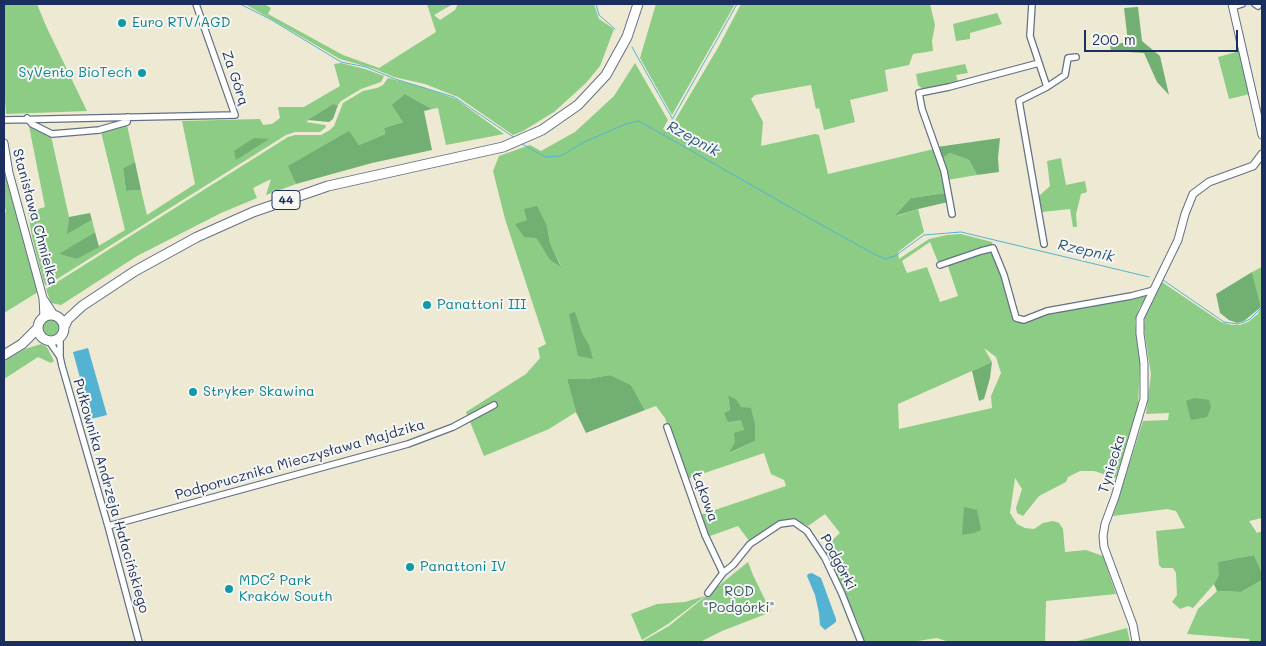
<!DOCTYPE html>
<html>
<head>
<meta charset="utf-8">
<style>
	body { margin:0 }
	#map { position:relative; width:1266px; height:646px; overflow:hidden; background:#ede9d2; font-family:Mali,sans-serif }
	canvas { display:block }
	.frame { position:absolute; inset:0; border:5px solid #1b2f5e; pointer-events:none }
	.scale { position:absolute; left:1084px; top:30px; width:154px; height:22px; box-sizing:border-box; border:2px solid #1b2f5e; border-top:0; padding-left:6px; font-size:15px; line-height:18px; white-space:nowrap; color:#1b2f5e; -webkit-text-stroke:4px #f6f6f2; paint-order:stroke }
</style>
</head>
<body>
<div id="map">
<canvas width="1266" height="646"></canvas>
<div class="frame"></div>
<div class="scale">200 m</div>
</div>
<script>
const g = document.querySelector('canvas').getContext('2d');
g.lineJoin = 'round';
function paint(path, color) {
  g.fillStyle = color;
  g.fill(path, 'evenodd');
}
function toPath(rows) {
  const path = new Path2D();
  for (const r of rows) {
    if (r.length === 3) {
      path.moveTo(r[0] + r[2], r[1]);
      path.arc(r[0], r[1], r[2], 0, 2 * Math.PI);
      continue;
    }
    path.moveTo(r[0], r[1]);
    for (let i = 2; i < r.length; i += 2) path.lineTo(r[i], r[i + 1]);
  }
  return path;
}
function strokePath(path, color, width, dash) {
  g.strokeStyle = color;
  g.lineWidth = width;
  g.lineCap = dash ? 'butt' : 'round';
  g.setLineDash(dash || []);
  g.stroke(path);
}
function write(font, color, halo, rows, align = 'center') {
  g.font = font + ' Mali,sans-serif';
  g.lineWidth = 4;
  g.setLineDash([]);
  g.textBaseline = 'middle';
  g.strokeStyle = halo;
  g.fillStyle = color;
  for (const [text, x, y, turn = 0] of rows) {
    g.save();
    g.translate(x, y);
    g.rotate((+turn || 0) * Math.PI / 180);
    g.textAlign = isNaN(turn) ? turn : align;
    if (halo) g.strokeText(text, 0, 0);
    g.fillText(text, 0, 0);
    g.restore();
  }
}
paint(toPath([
	[4,4,37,4,46,26,87,111,6,114,4,87],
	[245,4,264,4,271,8,268,14,343,55,379,68,436,32,427,4,453,4,434,15,440,20,455,10,458,4,594,4,599,19,614,29,600,66,586,83,554,112,523,131,513,135,458,97,425,84,394,77,375,69,340,59],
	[656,4,735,4,672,115,640,58],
	[741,4,930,4,935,25,932,41,933,51,913,54,909,65,885,70,888,91,850,100,855,122,824,130,819,108,816,109,811,85,755,95,751,99,763,122,761,146,815,134,819,135,828,174,934,149,942,170,946,193,911,198,897,216,918,209,924,232,898,252,899,259,929,239,947,235,961,234,992,242,1016,319,1021,323,1050,312,1151,291,1139,308,1135,322,1140,361,1138,407,1116,478,1094,471,1080,471,1068,477,1066,482,1039,496,1023,516,1017,513,1016,508,1022,489,1015,478,1010,513,1017,524,1025,528,1034,529,1043,523,1053,521,1059,523,1063,529,1065,552,1086,550,1103,556,1116,594,1046,601,1045,642,949,642,937,638,911,642,864,642,859,625,824,548,840,533,825,514,808,526,792,519,785,520,750,542,738,526,707,537,700,515,786,486,784,480,771,474,764,453,687,479,665,418,656,406,645,410,631,385,610,375,587,379,567,379,576,412,549,429,484,456,466,412,526,374,540,358,538,348,546,344,505,219,493,171,499,156,530,145,541,151,575,132,614,96,635,63,668,120,663,129,668,132,719,46],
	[528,220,547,226,550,243,561,266,550,260,536,238,516,224],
	[930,242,938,262,946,260,958,296,940,302,927,267,907,273,902,261],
	[984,348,996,357,1001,373,991,396,992,408,899,429,898,404,992,362],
	[728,397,741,407,755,425,755,441,730,453,735,442,744,430,742,420,724,413,730,410],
	[997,13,1002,24,970,33,970,39,956,41,953,24],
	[1240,51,1250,94,1229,99,1218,57],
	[341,63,365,69,384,76,381,82,361,89,341,101,338,105,333,104,306,122,325,125,326,127,320,132,295,132,286,135,46,286,44,283,32,237,28,212,45,207,29,126,51,136,69,217,68,233,92,220,95,232,60,254,77,259,125,230,101,132,127,125,135,162,123,168,126,191,141,190,147,215,195,184,182,121,260,119,263,125,272,124,280,118,278,107,304,107,340,86,334,64],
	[965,64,968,73,956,75,958,83,924,90,918,85,916,74],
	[388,78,423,87,456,99,504,134,446,145,438,108,432,109,405,94,403,122,384,128,385,134,359,145,349,132,289,166,296,184,266,195,271,179,253,188,257,198,221,213,137,256,61,305,51,303,46,289,288,137,295,135,321,135,330,130,334,126,343,103,363,91,377,88,383,85],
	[950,153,969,160,977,175,947,180,941,159],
	[1061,158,1066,185,1085,181,1087,192,1081,194,1076,214,1077,227,1073,227,1070,209,1042,212,1039,196,1050,186,1047,161],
	[4,171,38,292,4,313,4,214,6,212,4,204],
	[1262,267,1262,518,1249,521,1257,533,1262,531,1262,573,1254,555,1219,562,1219,575,1214,584,1193,608,1188,606,1180,609,1172,602,1177,595,1176,573,1173,568,1162,568,1159,565,1156,531,1185,528,1176,511,1167,509,1113,516,1143,421,1168,420,1169,413,1146,414,1151,374,1144,329,1145,315,1162,282,1221,322,1232,325,1240,325,1248,322,1258,314,1261,307,1252,272],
	[52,328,10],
	[41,344,47,347,54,361,51,363,38,357,4,379,4,361,25,349],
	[748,562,753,575,771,612,722,631,700,642,641,642,669,626],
	[1262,580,1262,642,1250,642,1249,639,1187,634,1198,609,1217,591,1241,592],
	[705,596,668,624,642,640,631,614,657,604,685,602],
	[1127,628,1130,642,1074,642]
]), '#8ccc84');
paint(toPath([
	[1138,7,1142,41,1160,56,1169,95,1157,82,1144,53,1111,51,1110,45,1128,42,1124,8],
	[405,94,432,109,424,111,432,150,372,163,296,184,288,166,349,131,359,145,385,134,384,128,403,122,392,105],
	[333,104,338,105,333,119,329,122,308,120],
	[254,138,269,139,236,160,234,151],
	[1000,138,998,158,999,172,977,175,969,160,950,153,941,159,937,147],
	[135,162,141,190,126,191,123,168],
	[946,193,948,202,918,209,895,216,911,198],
	[537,206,547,226,550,243,561,267,550,260,536,238,524,237,515,224,527,220,524,209],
	[90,213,92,220,67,234,69,217],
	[95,232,99,247,77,259,59,254],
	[1252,272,1261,307,1244,321,1237,323,1229,320,1220,313,1216,294],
	[575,312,582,333,589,345,593,359,578,356,569,314],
	[992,362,990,378,984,399,979,401,972,371],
	[610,375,631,385,645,410,586,433,576,412,567,379,587,379],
	[728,396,736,399,741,407,751,408,755,425,755,441,729,453,735,442,734,433,744,430,741,420,728,422,724,413,730,410],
	[1194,398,1209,400,1211,407,1207,417,1191,420,1186,401],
	[964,507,977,510,981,530,974,533,962,535],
	[1254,555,1262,573,1262,580,1241,592,1217,591,1214,584,1219,575,1218,562]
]), '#71b072');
paint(toPath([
	[88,348,107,415,91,419,73,352],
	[812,573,821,578,836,619,836,622,825,630,820,625,819,613,815,595,807,576,808,574]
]), '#54b3d2');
strokePath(toPath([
	[240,4,270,19,341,62,366,67,395,79,454,97,515,138],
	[596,4,599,15,615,29],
	[632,47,672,118],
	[664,134,737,4],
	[522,144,545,157,561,156,584,142,626,124,639,121,811,219,874,254,885,259,895,256,924,235,961,232,1149,277],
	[1163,280,1224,322,1237,324,1244,322,1250,319,1262,307]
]), '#54b3d2', 1);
const minor = toPath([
	[1032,4,1030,36,1047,87,1019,101,1044,244],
	[1255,4,1258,6],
	[1233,7,1242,4],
	[1047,87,1065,75,1068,58,1076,57],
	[27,118,32,124,52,134,99,130,127,122,128,117],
	[4,120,235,115,196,4],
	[952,214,944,171,922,109,919,93,949,87,1039,63],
	[940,265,981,251,993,248,1004,275,1016,318,1024,320,1047,311,1131,296,1154,290],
	[60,338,60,357,62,366,108,526,139,642],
	[49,341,60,357],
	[667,427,705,535,723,573],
	[108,526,408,444,453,427,494,405],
	[708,593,723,573,733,565,750,544,780,524,794,522,807,531,825,558,842,594,861,642]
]);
const tertiary = toPath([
	[1232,4,1262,135],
	[4,143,9,173,43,298,54,315],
	[43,298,44,317],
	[1136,642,1133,625,1104,547,1103,536,1105,524,1115,497,1144,399,1144,363,1140,334,1140,318,1178,240,1185,214,1193,194,1209,182,1253,166,1262,154]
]);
const primary = toPath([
	[51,328,13],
	[65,325,68,319,82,306,135,271,197,237,253,212,328,186,503,147,542,130,578,105,606,75,627,37,638,4],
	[4,355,22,344,38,328]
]);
strokePath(minor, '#647087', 8);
strokePath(tertiary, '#647087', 9);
strokePath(primary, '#647087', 11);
strokePath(minor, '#fff', 5.5);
strokePath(tertiary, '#fff', 7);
strokePath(primary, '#fff', 9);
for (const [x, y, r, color] of [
	[122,23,5,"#0f9aa8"],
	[142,73,5,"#0f9aa8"],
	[427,305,5,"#0f9aa8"],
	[193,392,5,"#0f9aa8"],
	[410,567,5,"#0f9aa8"],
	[229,589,5,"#0f9aa8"]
]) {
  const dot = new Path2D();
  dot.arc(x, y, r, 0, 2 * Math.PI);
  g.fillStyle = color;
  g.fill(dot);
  strokePath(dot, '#f6f6f2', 2);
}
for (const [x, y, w] of [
	[286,200,28]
]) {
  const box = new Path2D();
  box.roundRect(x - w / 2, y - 9.5, w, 19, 4);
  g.fillStyle = '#f6f6f2';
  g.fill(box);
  strokePath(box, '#1b2f5e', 1);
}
write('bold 12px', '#1b2f5e', null, [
	["44",286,200]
]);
write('14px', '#0d838f', '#f6f6f2', [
	["Euro RTV/AGD",132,23],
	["SyVento BioTech",132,73,"right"],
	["Panattoni III",437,305],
	["Stryker Skawina",203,392],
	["Panattoni IV",420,567],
	["MDC² Park",239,581],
	["Kraków South",239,597]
], 'left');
write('14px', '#1b2f5e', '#f6f6f2', [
	["Za Górą",235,78,71],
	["Stanisława Chmielka",35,217,75],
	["Podporucznika Mieczysława Majdzika",300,460,-16],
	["Tyniecka",1112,464,-73],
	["Pułkownika Andrzeja Hałacińskiego",111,496,74],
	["Łąkowa",705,497,70],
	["Podgórki",838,562,62]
]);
write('14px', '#375668', '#f6f6f2', [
	["ROD",739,592],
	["\"Podgórki\"",739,608]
]);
write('italic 15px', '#2c5781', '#f6f6f2', [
	["Rzepnik",693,139,29],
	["Rzepnik",1086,251,13]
]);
</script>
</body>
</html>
